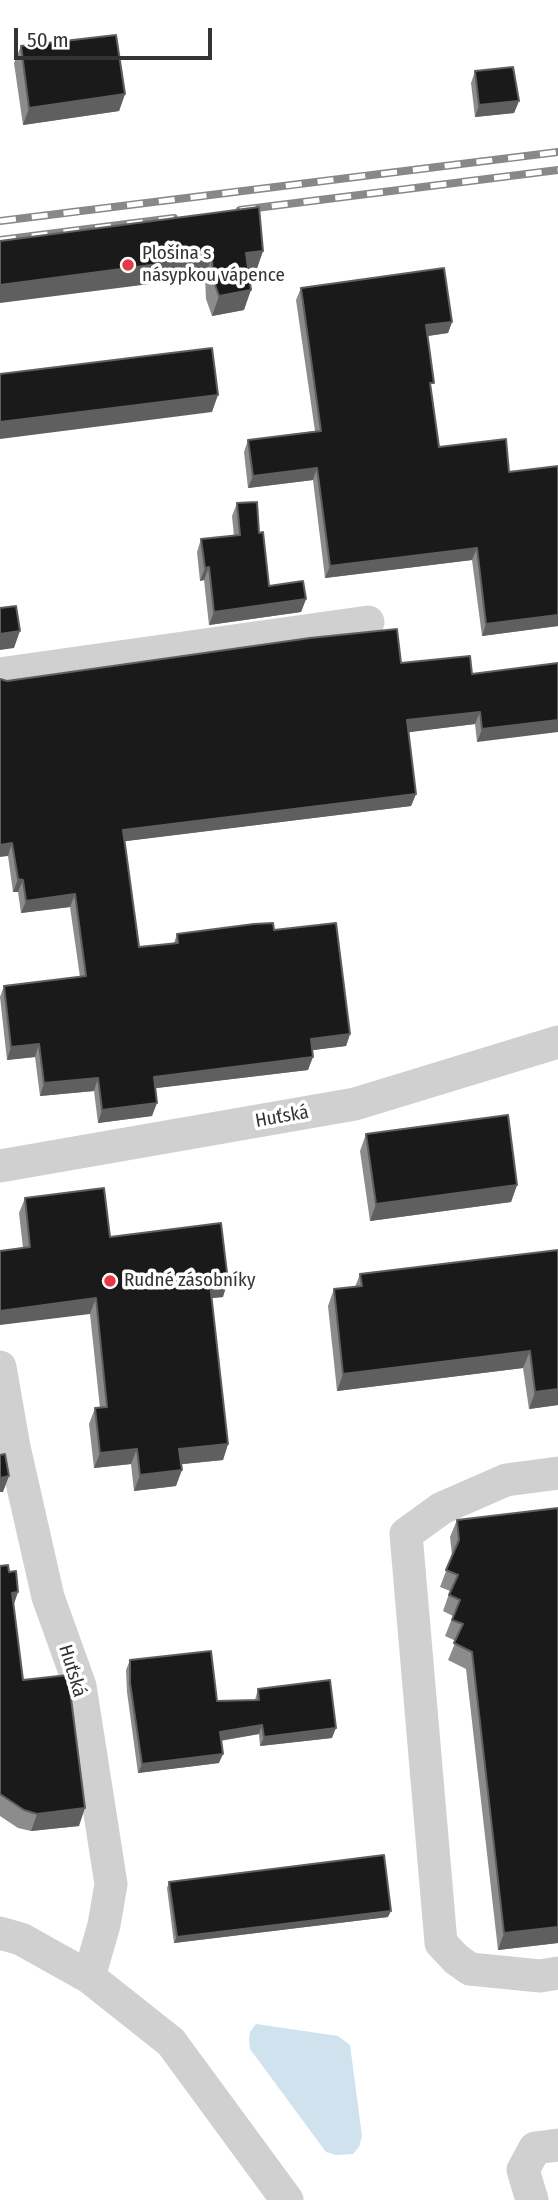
<!DOCTYPE html>
<html>
<head>
<meta charset="utf-8">
<style>
	body { margin:0 }
	#map { position:relative; width:558px; height:2200px; overflow:hidden; background:#fff; font-family:"Fira Sans Condensed",sans-serif }
	canvas { display:block }
	.scale { position:absolute; left:14px; top:28px; width:198px; height:32px; box-sizing:border-box; border:4px solid #333; border-top:0; padding-left:9px; font-size:21px; line-height:24px; white-space:nowrap; color:#333; -webkit-text-stroke:5px #fff; paint-order:stroke }
</style>
</head>
<body>
<div id="map">
<canvas width="558" height="2200"></canvas>
<div class="scale">50 m</div>
</div>
<script>
const g = document.querySelector('canvas').getContext('2d');
g.lineJoin = 'round';
function paint(path, color) {
  g.fillStyle = color;
  g.fill(path, 'evenodd');
}
function toPath(rows) {
  const path = new Path2D();
  for (const r of rows) {
    path.moveTo(r[0], r[1]);
    for (let i = 2; i < r.length; i += 2) path.lineTo(r[i], r[i + 1]);
  }
  return path;
}
function strokePath(path, color, width, dash) {
  g.strokeStyle = color;
  g.lineWidth = width;
  g.lineCap = dash ? 'butt' : 'round';
  g.setLineDash(dash || []);
  g.stroke(path);
}
function write(font, color, halo, rows, align = 'center') {
  g.font = font + ' "Fira Sans Condensed",sans-serif';
  g.lineWidth = 7;
  g.setLineDash([]);
  g.textBaseline = 'middle';
  g.strokeStyle = halo;
  g.fillStyle = color;
  for (const [text, x, y, turn = 0] of rows) {
    g.save();
    g.translate(x, y);
    g.rotate((+turn || 0) * Math.PI / 180);
    g.textAlign = isNaN(turn) ? turn : align;
    if (halo) g.strokeText(text, 0, 0);
    g.fillText(text, 0, 0);
    g.restore();
  }
}
paint(toPath([
	[256,2024,338,2036,350,2045,362,2136,359,2147,353,2154,336,2155,326,2152,250,2049,249,2040,250,2032]
]), '#cfe2ee');
strokePath(toPath([
	[0,674,368,622],
	[0,1166,355,1104,558,1042],
	[0,1367,14,1447,48,1597,80,1686,111,1884,104,1925,89,1977],
	[558,1473,506,1480,442,1508,406,1534,441,1943,456,1959,470,1969,540,1976,558,1973],
	[0,1933,21,1939,89,1977,171,2042,287,2200],
	[532,2200,523,2170,535,2148,558,2145]
]), '#d0d0d0', 33);
const rail = toPath([
	[240,210,558,170],
	[0,221,558,152],
	[0,240,174,218]
]);
strokePath(rail, '#888', 8);
strokePath(rail, '#fff', 5, [16]);
paint(toPath([
	[21,46,125,94,119,111,23,125,14,63],
	[475,71,519,101,514,113,475,117,471,83],
	[0,241,263,251,256,271,249,272,244,310,212,316,206,299,205,277],
	[301,288,452,322,448,333,427,336,431,390,439,447,509,472,558,466,558,626,482,636,472,560,325,578,313,480,248,488,244,452,248,440,315,431,296,300],
	[237,503,259,533,269,586,306,599,301,612,209,625,204,580,200,581,197,552,201,539,234,536,232,516],
	[401,663,472,674,558,663,477,742,475,724,408,732,416,794,411,806,125,841,139,947,174,943,177,934,274,930,350,1034,346,1046,312,1050,308,1070,155,1088,152,1116,98,1123,94,1091,40,1096,35,1057,7,1060,0,997,4,986,80,977,70,907,21,913,18,892,13,892,8,856,7,681],
	[366,1134,517,1185,511,1202,370,1221,360,1151],
	[25,1198,110,1237,223,1297,211,1298,228,1444,223,1460,181,1464,176,1486,134,1491,131,1464,94,1468,89,1424,95,1408,100,1408,90,1314,23,1248,19,1213],
	[558,1250,558,1405,529,1409,523,1368,337,1391,328,1306,334,1289,355,1287,360,1274],
	[558,1508,558,1943,498,1950,466,1669,448,1660,456,1641,445,1636,453,1616,443,1611,450,1591,440,1587,452,1555,450,1537,457,1520],
	[0,1566,13,1605,23,1680,79,1826,31,1831,18,1828,0,1816],
	[130,1660,217,1701,255,1700,258,1689,332,1738,260,1746,259,1734,221,1741,219,1763,138,1773,127,1692,126,1670],
	[169,1882,388,1917,174,1943,167,1888]
]), '#8c8c8c');
paint(toPath([
	[125,94,119,111,23,125,29,108],
	[519,101,514,113,475,117,479,105],
	[263,251,256,271,239,273,246,253],
	[212,257,205,277,0,303,0,285],
	[251,290,244,310,212,316,219,296],
	[452,322,448,333,421,337,426,325],
	[218,395,212,412,0,439,0,422],
	[317,468,313,480,248,488,253,476],
	[477,548,472,560,325,578,330,566],
	[209,567,204,580,200,581,205,568],
	[306,599,301,612,209,625,214,612],
	[558,615,558,626,482,636,486,624],
	[20,631,14,648,0,650,0,634],
	[480,712,475,724,403,733,407,720],
	[558,720,558,732,477,742,482,729],
	[416,794,411,806,119,842,123,830],
	[12,843,8,856,0,857,0,845],
	[18,879,23,880,18,892,13,892],
	[75,894,70,907,21,913,26,901],
	[350,1034,346,1046,306,1051,311,1039],
	[39,1044,35,1057,7,1060,11,1047],
	[313,1057,308,1070,149,1089,154,1077],
	[98,1078,94,1091,40,1096,44,1083],
	[157,1103,152,1116,98,1123,102,1110],
	[517,1185,511,1202,370,1221,376,1204],
	[228,1281,223,1297,204,1299,210,1284],
	[96,1298,90,1314,0,1325,0,1311],
	[530,1351,523,1368,337,1391,343,1374],
	[558,1389,558,1405,529,1409,535,1392],
	[228,1444,223,1460,174,1465,179,1449],
	[137,1449,131,1464,94,1468,100,1453],
	[182,1470,176,1486,134,1491,140,1475],
	[9,1476,3,1492,0,1492,0,1478],
	[18,1592,12,1610,12,1593],
	[262,1725,259,1734,217,1741,220,1732],
	[336,1728,332,1738,260,1746,264,1737],
	[223,1754,219,1763,138,1773,142,1764],
	[85,1808,79,1826,31,1831,37,1814],
	[391,1911,388,1917,174,1943,177,1937],
	[558,1927,558,1943,498,1950,504,1933]
]), '#5f5f5f');
const building = toPath([
	[116,35,125,94,29,108,21,46,116,35],
	[513,67,519,101,479,105,475,71,513,67],
	[259,207,263,251,246,253,251,290,219,296,213,279,212,257,0,285,0,241,259,207],
	[444,268,452,322,426,325,434,383,430,383,439,447,506,439,509,472,558,466,558,615,486,624,477,548,330,566,317,468,253,476,248,440,321,431,301,288,444,268],
	[212,348,218,395,0,422,0,374,212,348],
	[257,502,259,533,263,532,269,586,303,581,306,599,214,612,209,567,205,568,201,539,240,535,237,503,257,502],
	[16,606,20,631,0,634,0,608,16,606],
	[397,629,401,663,470,656,472,674,558,663,558,720,482,729,480,712,407,720,416,794,123,830,139,947,178,943,177,934,254,924,273,923,274,930,336,923,350,1034,311,1039,313,1057,154,1077,157,1103,102,1110,98,1078,44,1083,39,1044,11,1047,4,986,86,976,75,894,26,901,23,880,18,879,12,843,0,845,0,679,7,681,310,638,397,629],
	[508,1115,517,1185,376,1204,366,1134,508,1115],
	[104,1188,110,1237,221,1223,228,1281,210,1284,228,1444,179,1449,182,1470,140,1475,137,1449,100,1453,95,1408,107,1407,96,1298,0,1311,0,1251,30,1247,25,1198,104,1188],
	[558,1250,558,1389,535,1392,530,1351,343,1374,334,1289,362,1286,360,1274,558,1250],
	[5,1454,9,1476,0,1478,0,1455,5,1454],
	[558,1508,558,1927,504,1933,472,1652,454,1643,463,1624,452,1620,460,1600,449,1595,458,1575,446,1570,459,1540,457,1520,558,1508],
	[8,1565,9,1572,16,1571,18,1592,12,1593,23,1680,68,1675,85,1808,37,1814,24,1810,0,1794,0,1566,8,1565],
	[211,1651,217,1701,259,1700,258,1689,330,1680,336,1728,264,1737,262,1725,220,1732,223,1754,142,1764,130,1683,130,1660,211,1651],
	[384,1855,391,1911,177,1937,169,1882,384,1855]
]);
paint(building, '#1a1a1a');
strokePath(building, '#5f5f5f', 2);
for (const [x, y, r, color] of [
	[128,265,7,"#e63946"],
	[110,1281,7,"#e63946"]
]) {
  const dot = new Path2D();
  dot.arc(x, y, r, 0, 2 * Math.PI);
  g.fillStyle = color;
  g.fill(dot);
  strokePath(dot, '#fff', 2.5);
}
write('19px', '#333', '#fff', [
	["Plošina s",142,254],
	["násypkou vápence",142,276],
	["Rudné zásobníky",124,1281]
], 'left');
write('19px', '#333', '#fff', [
	["Huťská",282,1117,-10],
	["Huťská",72,1671,73]
]);
</script>
</body>
</html>
